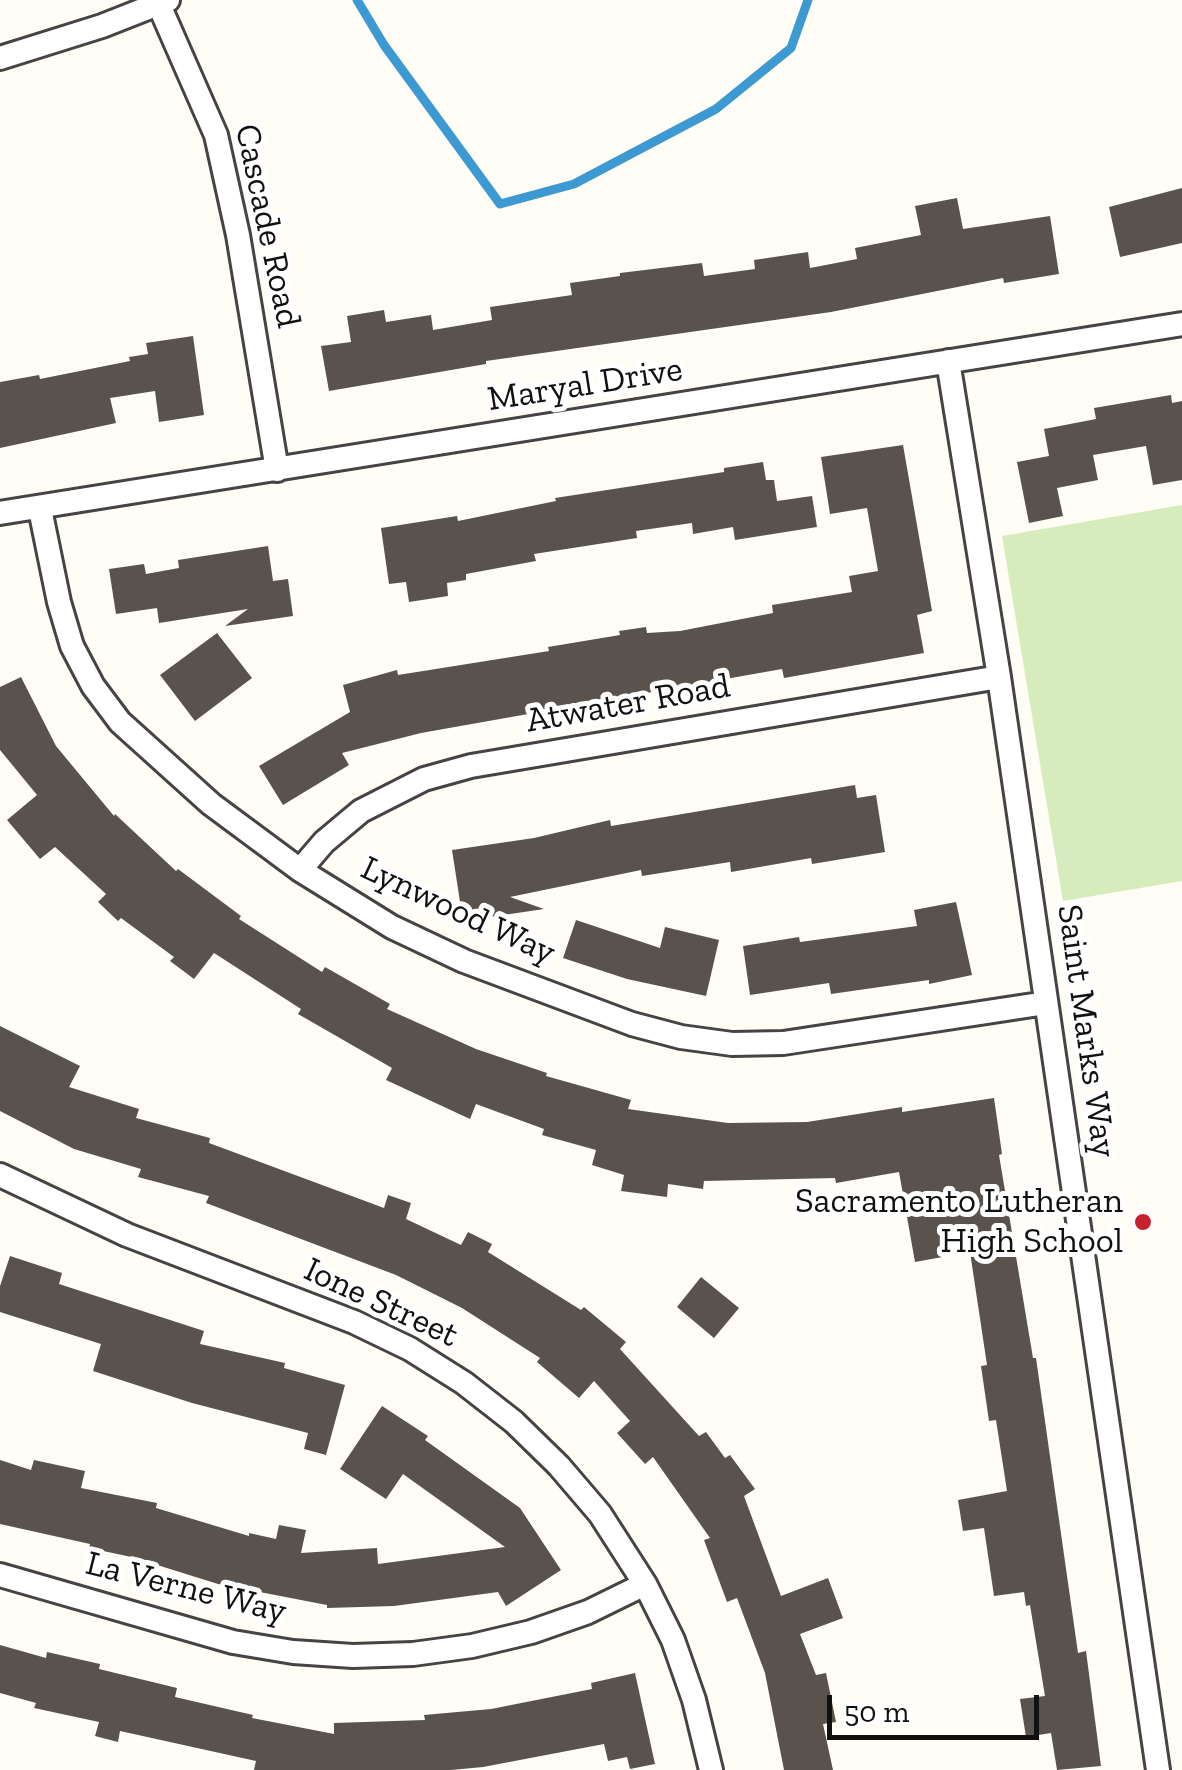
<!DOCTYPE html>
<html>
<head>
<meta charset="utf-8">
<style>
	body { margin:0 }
	#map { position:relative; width:1182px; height:1770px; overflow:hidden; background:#fffdf5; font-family:"Zilla Slab",serif }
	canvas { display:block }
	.scale { position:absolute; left:827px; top:1695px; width:212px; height:45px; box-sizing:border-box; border:5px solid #111; border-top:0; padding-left:12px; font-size:30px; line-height:35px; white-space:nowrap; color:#111; -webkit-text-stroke:8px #fff; paint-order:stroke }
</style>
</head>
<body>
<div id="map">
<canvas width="1182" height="1770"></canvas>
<div class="scale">50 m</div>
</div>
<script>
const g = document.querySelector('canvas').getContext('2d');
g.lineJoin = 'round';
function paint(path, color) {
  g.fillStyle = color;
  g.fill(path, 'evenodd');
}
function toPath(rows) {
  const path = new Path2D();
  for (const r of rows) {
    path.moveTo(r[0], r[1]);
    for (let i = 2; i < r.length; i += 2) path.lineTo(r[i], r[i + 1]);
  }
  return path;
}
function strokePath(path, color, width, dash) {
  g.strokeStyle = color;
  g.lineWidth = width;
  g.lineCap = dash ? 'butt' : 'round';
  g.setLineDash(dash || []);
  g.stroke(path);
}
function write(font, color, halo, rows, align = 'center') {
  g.font = font + ' "Zilla Slab",serif';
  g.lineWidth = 10;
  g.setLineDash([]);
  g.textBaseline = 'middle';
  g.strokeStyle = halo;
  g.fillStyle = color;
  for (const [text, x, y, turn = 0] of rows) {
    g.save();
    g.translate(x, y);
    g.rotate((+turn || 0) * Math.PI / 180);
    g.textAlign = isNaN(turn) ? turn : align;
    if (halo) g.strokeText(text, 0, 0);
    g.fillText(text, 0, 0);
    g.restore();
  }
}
paint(toPath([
	[1182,505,1182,881,1063,901,1002,536]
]), '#d6ecbc');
strokePath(toPath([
	[357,0,384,45,500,204,574,184,716,109,791,48,808,0]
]), '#3c99d1', 9);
paint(toPath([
	[1182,188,1182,243,1120,257,1109,207],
	[957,198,963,229,1050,216,1059,274,1004,283,1003,278,831,312,486,361,486,364,329,391,321,346,351,342,347,316,384,310,386,322,431,315,433,330,492,320,490,307,572,295,570,283,620,276,620,273,702,263,704,276,755,269,754,260,808,252,810,268,857,259,855,248,921,235,915,206],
	[193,336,204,415,159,422,155,391,110,398,116,423,0,448,0,382,39,375,40,379,130,361,129,357,148,354,146,343],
	[1171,395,1172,403,1182,401,1182,480,1153,485,1146,446,1093,455,1098,480,1057,488,1063,516,1029,523,1017,462,1049,456,1044,429,1096,419,1094,408],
	[903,445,932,611,917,615,924,653,784,678,782,669,421,733,342,753,349,765,283,805,259,766,350,712,343,685,397,670,398,675,549,651,548,647,620,635,619,631,646,627,647,633,680,631,773,613,772,605,852,592,849,576,878,571,867,508,830,514,821,457],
	[763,462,766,480,774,480,777,501,812,496,817,527,735,540,733,527,693,534,692,523,636,531,637,538,534,554,536,561,466,574,466,580,447,583,448,596,409,602,406,582,389,584,381,528,457,516,458,521,556,501,555,498,724,472,724,468],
	[268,546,273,581,288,579,293,616,225,626,248,609,159,623,157,608,116,614,109,569,144,564,146,574,179,568,178,560],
	[217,633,252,678,195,721,160,675],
	[21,677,56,746,114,816,115,814,176,871,178,869,241,916,239,919,322,972,325,967,390,1004,387,1009,476,1049,547,1073,546,1076,631,1100,628,1109,728,1123,807,1122,902,1107,902,1112,994,1098,1002,1154,999,1155,1033,1358,1036,1358,1078,1653,1086,1651,1101,1766,1057,1770,1051,1733,1026,1737,1020,1699,1045,1696,1030,1605,1026,1606,1024,1592,994,1596,984,1528,963,1531,958,1500,1007,1491,996,1420,989,1421,981,1366,987,1365,970,1252,915,1262,899,1172,836,1183,835,1178,704,1181,703,1189,668,1184,667,1197,621,1191,624,1175,592,1165,596,1150,542,1135,544,1129,476,1104,470,1119,386,1080,392,1068,298,1014,301,1009,214,953,194,979,170,961,174,957,121,918,118,921,98,902,106,894,55,847,40,859,7,820,37,795,0,750,0,687],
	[855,785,857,798,876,795,885,852,812,864,811,858,731,872,730,862,642,876,641,870,510,897,544,909,463,921,452,850,534,838,610,820,611,826],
	[956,902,972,975,929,984,929,980,831,994,829,983,750,995,743,946,799,937,800,942,917,926,914,910],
	[576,920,660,948,665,927,719,940,706,996,627,979,563,958],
	[0,1026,80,1066,69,1087,139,1109,136,1118,210,1138,209,1143,384,1208,388,1195,411,1203,406,1219,461,1245,468,1232,492,1244,488,1252,581,1310,584,1307,626,1342,620,1349,699,1436,706,1432,725,1458,730,1455,755,1489,744,1496,781,1596,828,1578,843,1618,800,1634,816,1675,826,1673,836,1722,823,1724,833,1770,784,1770,765,1673,737,1598,727,1602,704,1540,710,1538,653,1457,645,1464,617,1433,630,1421,594,1381,579,1398,537,1362,540,1358,462,1308,396,1275,206,1203,209,1196,138,1177,141,1169,74,1149,0,1111],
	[10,1256,62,1273,59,1284,204,1331,200,1344,285,1363,284,1368,345,1385,326,1455,304,1449,308,1433,192,1403,93,1371,101,1344,0,1312,0,1286],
	[701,1277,739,1308,714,1338,677,1307],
	[382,1406,428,1436,425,1440,520,1508,561,1570,506,1606,498,1592,394,1606,327,1608,327,1605,218,1584,154,1564,155,1562,89,1548,90,1544,0,1524,0,1460,31,1470,34,1460,85,1471,81,1488,157,1503,156,1508,249,1536,249,1533,276,1539,279,1525,306,1530,301,1553,377,1548,378,1564,505,1547,403,1474,386,1499,340,1469],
	[0,1645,46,1658,47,1652,100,1664,99,1669,177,1688,175,1697,253,1715,252,1718,334,1734,334,1723,425,1720,424,1715,491,1709,592,1689,591,1683,635,1673,655,1764,630,1769,627,1757,608,1761,604,1744,483,1767,451,1770,254,1770,256,1761,120,1731,118,1742,95,1736,99,1722,34,1708,36,1703,0,1693]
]), '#5a524d');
const minor = toPath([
	[159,5,216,135,238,235,277,470],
	[0,58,102,26,168,0],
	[948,361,999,677,1158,1770],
	[40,509,59,602,72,646,93,686,120,722,211,804,300,870,392,927,464,961,632,1024,681,1037,732,1044,783,1043,1046,1003],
	[0,513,1182,324],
	[300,870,324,842,361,811,424,779,471,766,999,677],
	[0,1175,127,1235,354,1322,410,1349,464,1383,514,1422,559,1466,600,1514,645,1584,673,1640,694,1700,711,1770],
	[0,1575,233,1642,293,1652,353,1656,413,1654,472,1646,531,1632,588,1612,645,1584]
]);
strokePath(minor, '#444', 28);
strokePath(minor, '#fff', 22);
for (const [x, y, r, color] of [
	[1143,1222,10,"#c6232e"]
]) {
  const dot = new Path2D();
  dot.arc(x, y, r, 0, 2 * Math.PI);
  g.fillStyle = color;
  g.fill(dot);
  strokePath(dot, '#fff', 4);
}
write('35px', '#111', '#fff', [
	["Cascade Road",267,226,78],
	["Maryal Drive",585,385,-9],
	["Atwater Road",628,704,-10],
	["Lynwood Way",458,911,25],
	["Saint Marks Way",1086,1031,82],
	["Ione Street",381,1303,25],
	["La Verne Way",186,1588,14]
]);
write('35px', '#111', '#fff', [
	["Sacramento Lutheran",1123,1202],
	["High School",1123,1242]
], 'right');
</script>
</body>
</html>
